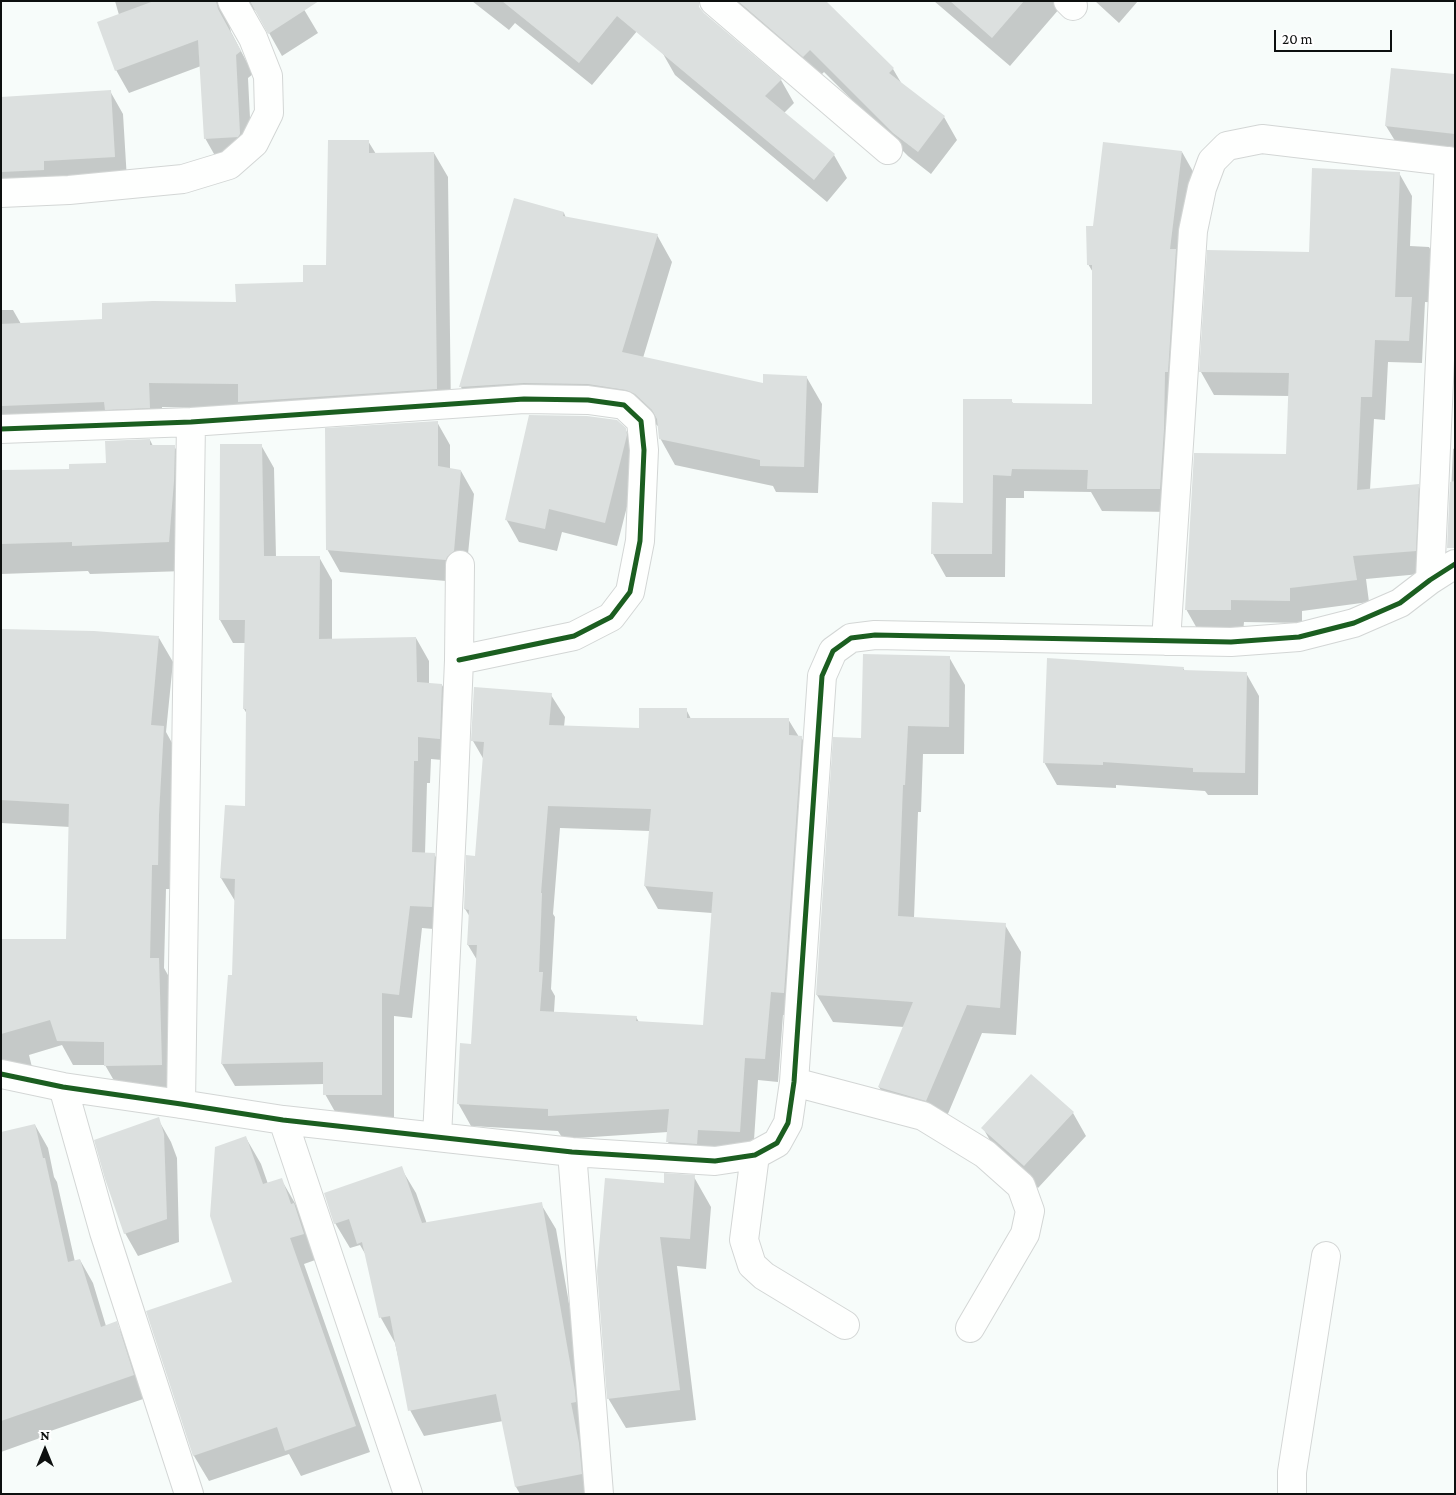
<!DOCTYPE html>
<html>
<head>
<meta charset="utf-8">
<style>
	body { margin:0 }
	#map { position:relative; width:1456px; height:1495px; overflow:hidden; background:#f7fcfa; font-family:"Crimson Pro",serif }
	canvas { display:block }
	.frame { position:absolute; inset:0; border:2px solid #0d100f; pointer-events:none }
	.north { position:absolute; left:20px; top:1425px; width:50px; height:50px; -webkit-text-stroke:4px #fff; paint-order:stroke; rotate:0deg; font-size:14px; font-weight:700; line-height:20px; text-align:center; color:#0d100f }
	.north::after { content:''; display:block; margin:auto; width:18px; height:22px; background:#0d100f; clip-path:polygon(50% 0,100% 100%,50% 72%,0 100%) }
	.scale { position:absolute; left:1274px; top:30px; width:118px; height:22px; box-sizing:border-box; border:2px solid #0d100f; border-top:0; padding-left:6px; font-size:15px; line-height:18px; white-space:nowrap; color:#0d100f; -webkit-text-stroke:4px #fff; paint-order:stroke }
</style>
</head>
<body>
<div id="map">
<canvas width="1456" height="1495"></canvas>
<div class="frame"></div>
<div class="north">N</div>
<div class="scale">20 m</div>
</div>
<script>
const g = document.querySelector('canvas').getContext('2d');
g.lineJoin = 'round';
function paint(path, color) {
  g.fillStyle = color;
  g.fill(path, 'evenodd');
}
function toPath(rows) {
  const path = new Path2D();
  for (const r of rows) {
    path.moveTo(r[0], r[1]);
    for (let i = 2; i < r.length; i += 2) path.lineTo(r[i], r[i + 1]);
  }
  return path;
}
function strokePath(path, color, width, dash) {
  g.strokeStyle = color;
  g.lineWidth = width;
  g.lineCap = dash ? 'butt' : 'round';
  g.setLineDash(dash || []);
  g.stroke(path);
}
paint(toPath([
	[115,1,299,1,318,33,282,56,259,15,255,10,246,8,231,16,229,24,231,32,253,74,248,78,252,158,218,161,205,138,201,66,129,93,116,70,119,15],
	[472,1,630,1,643,24,592,85,515,23,509,30],
	[730,1,824,1,893,69,903,86,944,117,957,140,931,174,908,156,824,72,817,79],
	[934,1,1066,1,1010,66],
	[1095,1,1138,1,1119,23],
	[662,52,781,80,794,103,784,113,834,155,847,178,827,202,675,75],
	[1455,76,1455,155,1400,149,1386,126],
	[110,91,123,114,127,180,1,195,1,98],
	[368,141,376,154,434,153,448,177,451,413,162,407,163,432,1,432,1,310,13,310,21,324,104,320,237,303,304,283,327,266],
	[1182,152,1195,175,1173,512,1102,511,1091,492,1024,491,1024,498,1006,498,1005,577,946,577,933,554,964,504,1011,401,1014,404,1093,405,1094,274,1088,264,1094,227],
	[1399,173,1412,196,1410,246,1429,247,1442,270,1440,303,1425,302,1422,363,1388,362,1385,420,1374,419,1370,490,1418,486,1431,508,1420,574,1366,579,1369,602,1302,611,1302,623,1244,622,1243,633,1199,632,1186,609,1287,455,1290,396,1214,395,1201,372,1209,251,1310,253],
	[515,200,564,213,566,218,657,235,672,262,643,358,764,384,807,378,822,404,818,493,776,492,773,486,675,465,660,438,659,427,651,420,604,411,476,414,461,387],
	[437,422,450,445,450,469,461,471,474,494,466,574,458,582,340,572,327,549],
	[625,429,639,452,639,459,617,546,562,532,557,551,519,542,506,519],
	[150,440,153,446,174,446,191,475,185,571,90,574,88,571,1,574,1,471,70,470,107,464],
	[261,445,274,468,276,557,319,557,332,580,332,640,416,638,429,661,429,684,442,685,455,708,453,761,431,759,430,783,427,783,425,854,434,854,448,877,445,930,422,928,412,1018,394,1016,394,1117,338,1117,325,1094,325,1084,235,1086,222,1064,233,977,235,901,221,878,246,808,247,714,244,709,245,643,233,643,220,620],
	[1455,448,1455,547,1449,537,1453,449],
	[1,630,159,638,173,662,166,732,177,752,171,889,166,889,164,968,173,984,176,1089,120,1091,105,1065,73,1065,62,1045,29,1055,32,1067,1,1067,1,940,67,940,70,827,1,823],
	[949,657,965,685,964,754,923,754,921,812,918,812,914,918,1005,925,1021,952,1016,1035,982,1033,942,1128,895,1114,879,1087,904,1027,833,1022,817,995,863,740],
	[1183,668,1185,671,1246,673,1259,696,1258,795,1208,795,1205,791,1116,785,1116,788,1057,785,1044,762],
	[551,695,565,717,564,727,641,729,686,709,691,719,788,719,799,737,801,737,815,760,797,1015,783,1015,778,1082,758,1080,753,1155,681,1165,668,1142,668,1132,563,1139,558,1131,471,1126,458,1103,472,1045,477,960,468,945,470,917,465,909,476,857,484,760,473,741],
	[560,828,650,831,645,886,658,909,712,913,704,1026,639,1022,636,1017,554,1012,555,996,551,989,555,917,553,914],
	[1073,1113,1086,1136,1038,1188,996,1151,983,1128],
	[158,1119,171,1142,177,1158,179,1242,138,1256,125,1233],
	[35,1125,48,1148,54,1177,57,1182,75,1262,80,1260,93,1283,106,1326,116,1323,129,1346,146,1398,39,1435,40,1438,1,1452,1,1133],
	[246,1138,261,1164,268,1184,281,1179,296,1205,300,1215,309,1230,318,1259,304,1264,370,1452,301,1476,289,1454,209,1481,194,1456,148,1312,233,1283],
	[401,1168,416,1193,427,1224,541,1204,556,1229,589,1418,595,1494,520,1494,516,1487,503,1421,424,1436,410,1410,395,1343,381,1318,367,1257,360,1245,350,1248,335,1223],
	[694,1177,711,1207,706,1269,677,1266,696,1420,626,1428,608,1398,665,1184]
]), '#0003');
paint(toPath([
	[154,1,216,1,218,9,241,51,236,55,240,134,238,137,204,139,198,40,115,71,97,22],
	[250,1,319,1,268,34],
	[502,1,699,1,699,7,704,13,782,79,765,96,835,154,814,180,617,16,579,63],
	[738,1,826,1,894,68,889,73,945,116,918,152,893,133,810,50,803,57],
	[950,1,1024,1,992,38],
	[1391,68,1455,74,1455,134,1385,126],
	[111,90,115,157,44,161,44,170,1,172,1,97],
	[328,140,369,140,369,153,434,152,437,389,238,402,238,384,149,383,150,408,105,410,104,402,1,406,1,324,102,319,102,303,153,301,236,302,235,284,303,282,303,265,326,265],
	[1103,142,1182,151,1170,249,1176,249,1168,372,1165,372,1164,429,1160,489,1087,489,1088,470,1012,469,1011,476,993,475,992,554,931,554,932,502,963,503,963,399,1012,399,1012,403,1092,404,1092,265,1087,265,1086,226,1093,226],
	[1312,168,1400,172,1395,297,1412,297,1409,341,1375,340,1372,397,1361,397,1357,490,1419,484,1416,551,1353,556,1357,580,1290,588,1290,601,1231,600,1231,610,1185,610,1194,453,1286,454,1289,373,1199,372,1207,250,1309,252],
	[514,198,564,212,563,216,658,234,622,352,763,383,763,374,807,376,804,467,760,466,760,460,659,439,657,419,652,410,635,394,626,390,588,384,524,383,459,387],
	[529,415,587,416,617,420,626,428,627,435,605,523,549,509,545,529,505,520],
	[438,421,438,466,461,470,454,551,447,557,446,560,326,550,325,428],
	[150,439,150,445,175,445,174,481,169,542,72,546,72,542,1,544,1,470,69,469,69,464,106,463,105,441],
	[220,444,262,444,264,556,320,556,319,639,416,637,417,682,442,684,440,739,418,737,418,761,414,761,412,852,435,853,432,907,410,906,399,995,382,993,382,1095,323,1095,323,1062,221,1064,228,975,232,975,235,879,220,878,225,805,245,806,246,709,243,709,245,620,219,620],
	[1455,481,1455,548,1447,548,1450,482],
	[1,629,94,631,159,636,151,725,164,726,159,814,158,865,152,865,150,958,159,958,162,1065,104,1066,104,1042,57,1041,50,1020,1,1034,1,939,66,939,69,804,1,800],
	[863,654,950,656,949,727,908,726,905,785,903,785,898,916,1006,923,1000,1008,967,1005,926,1101,878,1087,913,1002,816,995,833,737,861,738],
	[1047,658,1184,667,1183,670,1247,672,1245,773,1193,772,1193,768,1103,762,1103,765,1043,763],
	[474,687,552,693,549,725,639,728,639,708,687,708,687,718,789,718,789,735,802,736,784,993,771,992,765,1059,745,1058,740,1132,698,1130,697,1144,666,1142,669,1109,548,1116,548,1109,457,1104,460,1043,471,1044,477,945,467,945,469,910,464,909,466,855,475,856,484,742,471,741],
	[548,806,651,809,644,886,713,892,703,1025,636,1021,637,1016,540,1011,543,972,539,972,542,893,541,893],
	[1031,1074,1074,1112,1024,1166,981,1128],
	[159,1117,164,1134,167,1219,124,1234,105,1179,94,1140],
	[35,1124,43,1158,45,1158,68,1262,80,1259,101,1327,117,1321,134,1375,1,1421,1,1132],
	[246,1136,263,1184,282,1178,291,1204,294,1203,304,1234,290,1238,356,1426,285,1451,277,1427,193,1456,146,1311,232,1282,210,1216,215,1147],
	[402,1166,422,1223,542,1202,575,1391,576,1402,571,1403,579,1443,582,1474,515,1487,496,1394,408,1411,390,1316,379,1318,362,1242,357,1244,349,1219,334,1224,324,1193],
	[664,1173,695,1175,690,1239,660,1237,680,1390,607,1399,597,1271,605,1178,664,1183]
]), '#dce0df');
const minor = toPath([
	[714,1,888,150],
	[1068,1,1073,6],
	[1,193,69,190,183,179,229,165,254,143,269,113,268,76,253,38,232,1],
	[1,429,191,422,524,399,588,400,624,405,641,421,644,450,640,541,630,592,611,617,574,636,459,660],
	[1430,580,1449,161],
	[1166,641,1193,231,1202,188,1212,161,1227,146,1262,139,1455,162],
	[1,1074,63,1087,181,1104,283,1120,572,1152,715,1161,755,1155,777,1143,788,1123,794,1082,822,676,833,651,851,638,875,635,1231,642,1299,637,1354,623,1400,603,1430,580,1455,564],
	[794,1082,923,1116,985,1154,1021,1186,1030,1211,1025,1234,970,1328],
	[63,1087,104,1232,189,1494],
	[181,1104,191,422],
	[283,1120,408,1494],
	[437,1137,453,806,459,660,460,565],
	[572,1152,599,1494],
	[755,1155,744,1240,752,1265,764,1276,845,1325],
	[1292,1494,1292,1472,1326,1256]
]);
strokePath(minor, '#d3d6d5', 30);
strokePath(minor, '#fefffe', 28);
strokePath(toPath([
	[1,429,191,422,524,399,588,400,624,405,641,421,644,450,640,541,630,592,611,617,574,636,459,660],
	[1,1074,63,1087,181,1104,283,1120,572,1152,715,1161,755,1155,777,1143,788,1123,794,1082,822,676,833,651,851,638,875,635,1231,642,1299,637,1354,623,1400,603,1430,580,1455,564]
]), '#1b5e20', 5);
</script>
</body>
</html>
